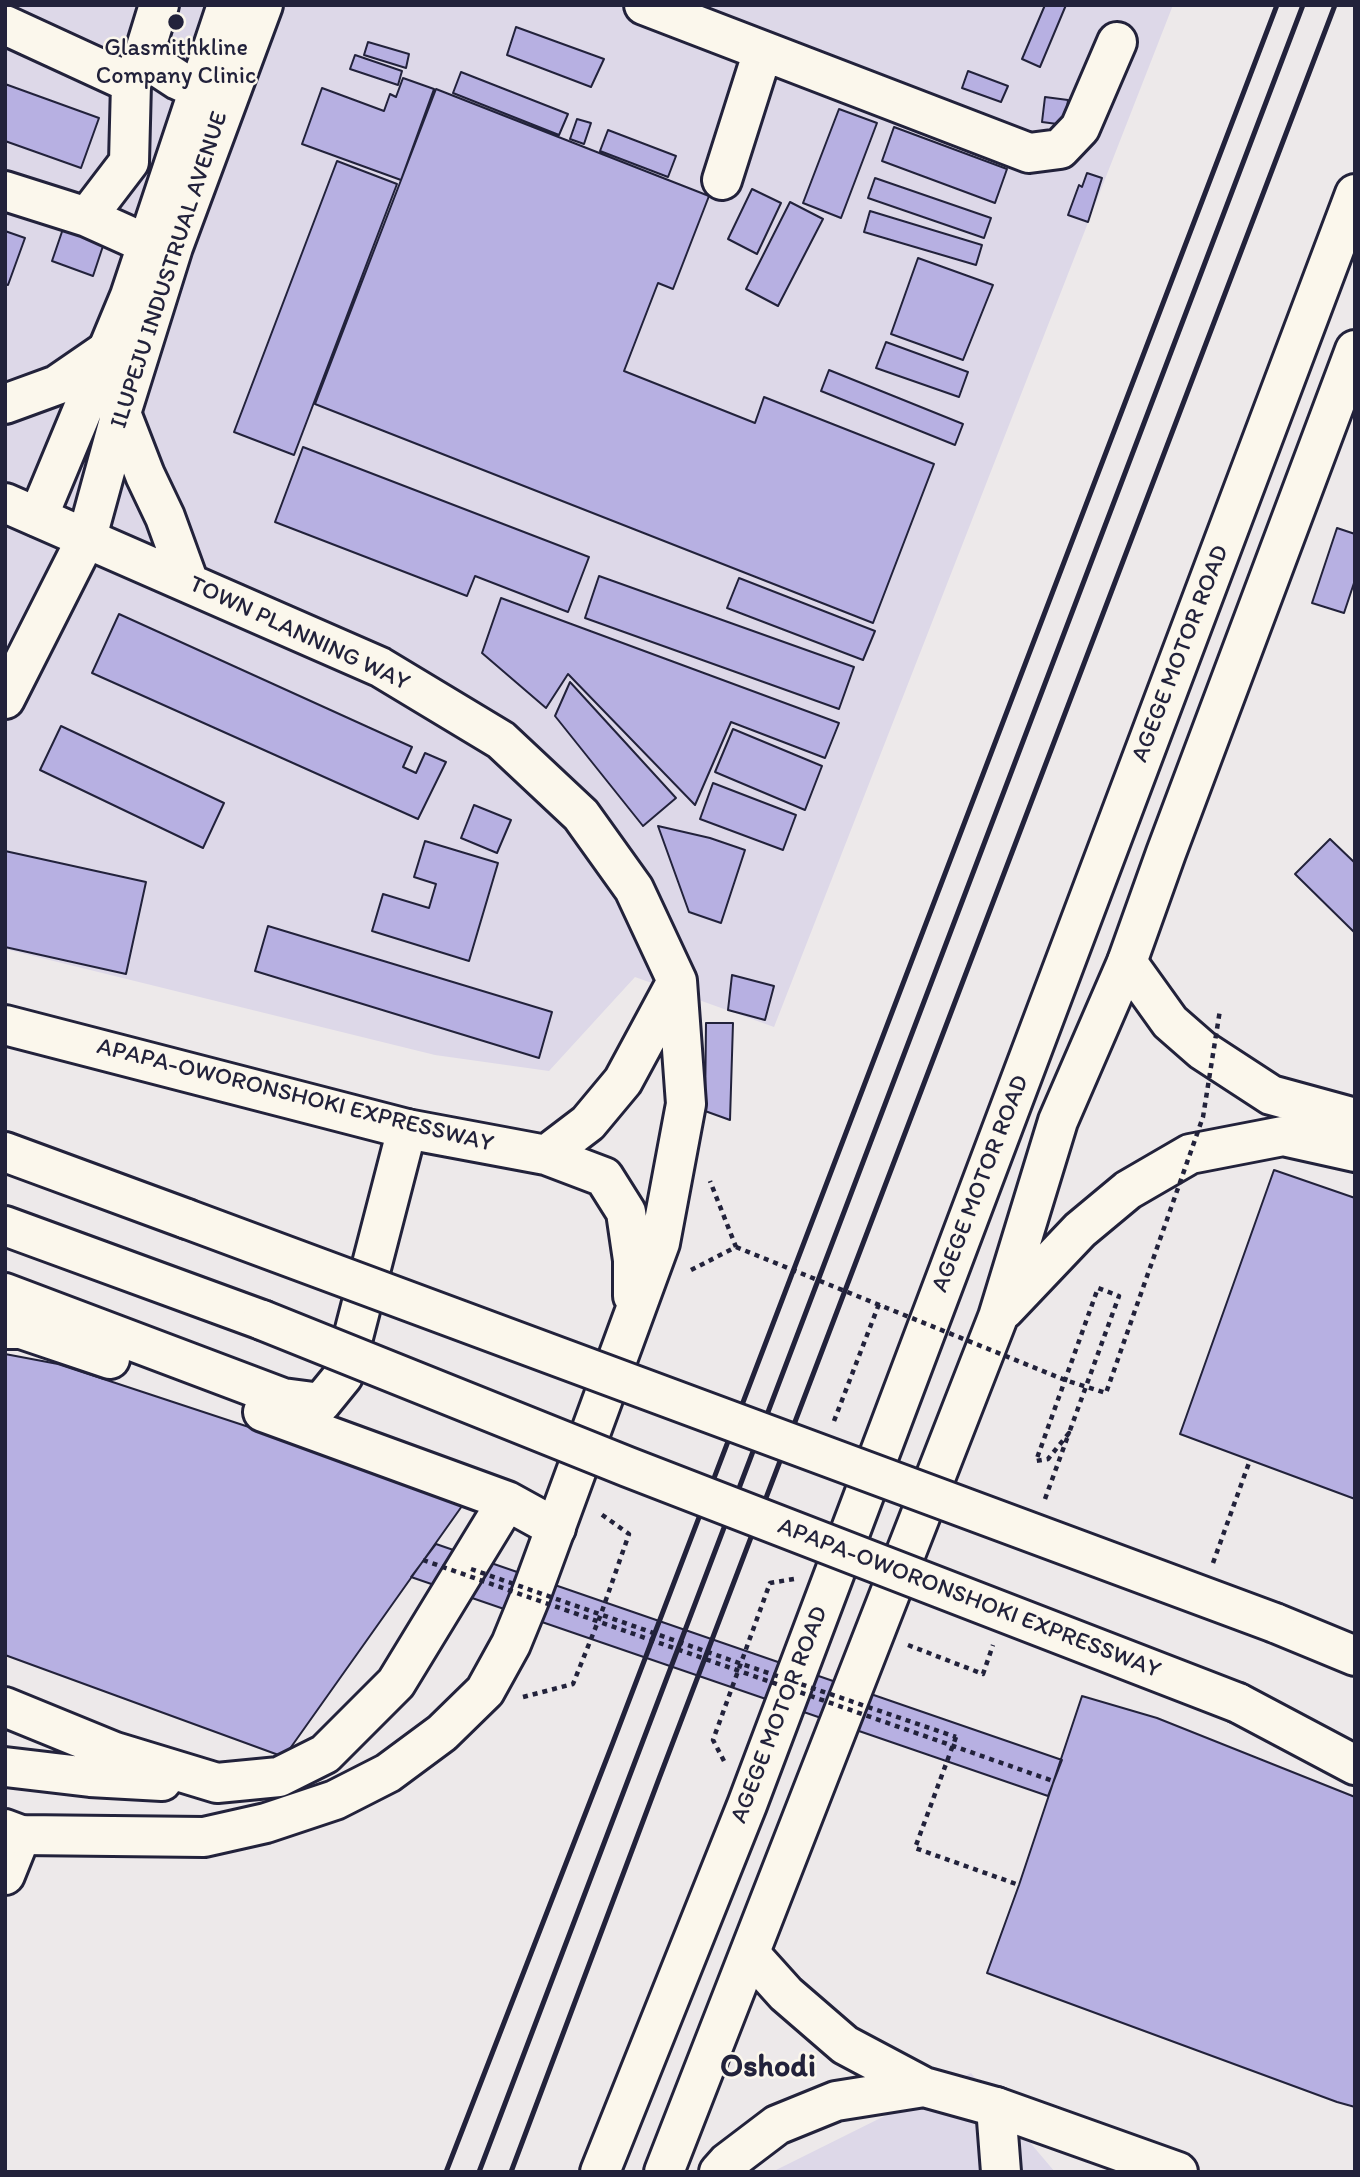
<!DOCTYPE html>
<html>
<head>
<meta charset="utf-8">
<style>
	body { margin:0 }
	#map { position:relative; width:1360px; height:2177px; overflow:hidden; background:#ede9ea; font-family:Itim,sans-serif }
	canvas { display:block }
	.frame { position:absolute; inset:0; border:7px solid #22223b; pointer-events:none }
</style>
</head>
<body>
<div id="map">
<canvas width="1360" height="2177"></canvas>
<div class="frame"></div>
</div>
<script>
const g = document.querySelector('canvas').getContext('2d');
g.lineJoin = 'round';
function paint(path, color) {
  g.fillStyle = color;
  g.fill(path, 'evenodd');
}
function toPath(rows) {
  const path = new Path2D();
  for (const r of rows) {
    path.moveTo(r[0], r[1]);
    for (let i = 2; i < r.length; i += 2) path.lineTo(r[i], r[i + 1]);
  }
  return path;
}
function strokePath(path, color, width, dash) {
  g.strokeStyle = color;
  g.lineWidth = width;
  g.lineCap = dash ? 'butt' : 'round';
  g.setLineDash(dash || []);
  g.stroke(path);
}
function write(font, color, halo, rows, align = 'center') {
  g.font = font + ' Itim,sans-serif';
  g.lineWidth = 5;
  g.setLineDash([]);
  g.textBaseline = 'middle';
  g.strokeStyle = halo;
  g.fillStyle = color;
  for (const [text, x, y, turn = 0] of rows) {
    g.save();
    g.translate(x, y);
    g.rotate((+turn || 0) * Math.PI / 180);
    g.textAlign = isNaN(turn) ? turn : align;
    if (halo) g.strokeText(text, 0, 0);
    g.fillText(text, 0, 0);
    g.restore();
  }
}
paint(toPath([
	[5,5,1173,5,774,1027,635,977,549,1071,435,1055,5,949],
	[971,2073,1055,2172,772,2172]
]), '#ddd8e8');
const building = toPath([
	[1045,5,1066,5,1040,67,1022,59,1045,5],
	[516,27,604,59,591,87,507,55,516,27],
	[368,42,409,54,406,68,364,55,368,42],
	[355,55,402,71,398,85,350,69,355,55],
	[968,71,1008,86,1001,102,962,88,968,71],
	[461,72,568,114,559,135,453,93,461,72],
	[403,78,434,89,401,180,302,144,322,88,384,111,390,94,396,97,403,78],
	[5,84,99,118,81,168,5,141,5,84],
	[436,89,709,196,673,289,658,283,624,371,755,423,764,397,934,464,873,623,315,404,436,89],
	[1045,97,1068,100,1065,125,1042,122,1045,97],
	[839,109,877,123,841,218,803,203,839,109],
	[577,119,591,123,584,144,570,139,577,119],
	[894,127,1007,169,995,203,882,161,894,127],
	[608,130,676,156,668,177,600,151,608,130],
	[337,161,397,184,294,455,234,432,337,161],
	[1087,173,1102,178,1088,222,1068,215,1079,185,1082,187,1087,173],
	[875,178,991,218,984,238,868,198,875,178],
	[752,189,781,203,757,254,728,239,752,189],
	[790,202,823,219,778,306,746,289,790,202],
	[870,211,982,245,976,265,864,232,870,211],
	[66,220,107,234,93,276,52,261,66,220],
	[5,231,25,238,8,285,5,284,5,231],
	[918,258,993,285,963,360,891,334,918,258],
	[886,342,968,372,959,397,876,368,886,342],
	[829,370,963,424,955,445,821,391,829,370],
	[303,447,589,557,568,612,475,576,467,596,275,522,303,447],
	[1337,528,1355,534,1355,580,1344,613,1312,603,1337,528],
	[599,576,854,667,839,709,585,618,599,576],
	[739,578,875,631,863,660,727,608,739,578],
	[501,598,839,723,825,758,731,722,695,805,568,674,546,708,482,653,501,598],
	[119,614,412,747,403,767,416,773,425,753,446,762,418,819,92,673,119,614],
	[570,682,676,798,643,826,555,716,570,682],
	[61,726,224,803,203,848,40,770,61,726],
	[733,729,822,766,805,810,715,772,733,729],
	[713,783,796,815,783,850,700,819,713,783],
	[474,805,511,820,497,853,461,838,474,805],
	[658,826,710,838,745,850,721,923,689,912,658,826],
	[1330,839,1355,863,1355,933,1295,874,1330,839],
	[425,841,498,863,469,961,372,931,383,894,429,908,436,884,414,877,425,841],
	[5,851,146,882,126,974,5,947,5,851],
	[268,926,552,1012,539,1058,255,971,268,926],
	[732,975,774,986,765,1020,728,1010,732,975],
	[706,1023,733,1023,730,1120,705,1111,706,1023],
	[1274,1170,1355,1198,1355,1499,1180,1434,1274,1170],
	[5,1354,58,1364,467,1499,284,1757,5,1655,5,1354],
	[436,1544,1062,1760,1048,1796,411,1577,436,1544],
	[1082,1696,1157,1718,1355,1797,1355,2107,1337,2102,987,1973,1019,1885,1082,1696]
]);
paint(building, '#b7b0e2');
strokePath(building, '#22223b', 2);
const minor = toPath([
	[644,5,1029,153,1060,149,1080,128,1117,42],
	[5,25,131,83],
	[143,57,178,80,198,89],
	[722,180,763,51],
	[5,191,87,217,147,244],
	[87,217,129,162,131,83,143,57,159,5],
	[38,517,130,296,227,5],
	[5,699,87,537,121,413,173,247,263,5],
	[5,1293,283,1398,321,1403,343,1376,407,1129],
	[5,1329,21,1329,110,1359],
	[263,1412,507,1501,556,1528],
	[5,1707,115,1752,217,1783,279,1777,325,1754,396,1683,507,1501],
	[5,1767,90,1777,162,1781],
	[5,1875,21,1835],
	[996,2107,1001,2172]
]);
const major = toPath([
	[5,404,57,385,105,352],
	[121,413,145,475,165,517,189,583],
	[5,503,380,667,501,740,581,815,634,889,677,981,686,1104,660,1243,529,1600,511,1644,485,1691,442,1733,388,1773,335,1800,266,1823,204,1837,21,1835,5,1829],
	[1127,962,1170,1022,1202,1050,1271,1095,1355,1118],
	[5,1025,407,1129,546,1155,588,1123,623,1081,677,981],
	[546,1155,604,1177,626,1212,633,1260,633,1296],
	[750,1954,786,1994,845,2045,924,2087,996,2107,1178,2172],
	[719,2172,727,2163,777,2125,836,2101,924,2087]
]);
const highway = toPath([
	[5,1152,187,1219],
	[5,1226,262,1320],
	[1004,1310,1080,1230,1128,1190,1190,1154,1283,1136,1355,1152],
	[1275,1623,1355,1656],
	[1238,1703,1355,1765],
	[600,2172,747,1805,1355,194],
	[664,2172,998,1317,1058,1121,1127,962,1166,853,1355,350]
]);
strokePath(minor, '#22223b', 44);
strokePath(major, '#22223b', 44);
strokePath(highway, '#22223b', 44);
strokePath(toPath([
	[691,1270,736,1247,710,1181],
	[834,1421,879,1304],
	[1045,1499,1069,1433,1048,1459,1036,1461,1098,1288,1119,1296,1069,1433],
	[908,1645,983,1674,993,1645],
	[523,1697,573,1684,601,1614,629,1534,601,1514],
	[956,1737,915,1848,1019,1885],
	[724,1761,713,1740,770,1583,794,1579]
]), '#22223b', 4.5, [5, 5]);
strokePath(minor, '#fbf7ec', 38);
strokePath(major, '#fbf7ec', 38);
strokePath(highway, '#fbf7ec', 38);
strokePath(toPath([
	[446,2172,612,1745,1277,5],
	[479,2172,1303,5],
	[511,2172,660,1776,1335,5]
]), '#22223b', 5);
const highwayBridge = toPath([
	[187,1219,1275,1623],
	[262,1320,628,1467,1238,1703]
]);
strokePath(highwayBridge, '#22223b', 44, []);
strokePath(toPath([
	[736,1247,1065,1380,1106,1393,1203,1117,1220,1010],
	[423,1560,1053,1781],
	[1213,1563,1250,1460],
	[471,1569,739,1663,956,1737]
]), '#22223b', 4.5, [5, 5]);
strokePath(highwayBridge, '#fbf7ec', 38);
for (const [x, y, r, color] of [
	[176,22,9,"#22223b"]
]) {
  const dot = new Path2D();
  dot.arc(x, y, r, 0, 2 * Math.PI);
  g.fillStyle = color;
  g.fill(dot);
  strokePath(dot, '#fbf7ec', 2.5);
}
write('24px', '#22223b', '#fbf7ec', [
	["Glasmithkline",176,49],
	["Company Clinic",176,77]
]);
write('24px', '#22223b', '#fbf7ec', [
	["ILUPEJU INDUSTRUAL AVENUE",170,270,-72],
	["TOWN PLANNING WAY",299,634,25],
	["AGEGE MOTOR ROAD",1181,654,-69],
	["APAPA-OWORONSHOKI EXPRESSWAY",295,1096,14],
	["AGEGE MOTOR ROAD",981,1184,-69],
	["APAPA-OWORONSHOKI EXPRESSWAY",969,1599,21],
	["AGEGE MOTOR ROAD",780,1715,-69]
]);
write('bold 32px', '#22223b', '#fbf7ec', [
	["Oshodi",768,2068]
]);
</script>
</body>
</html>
